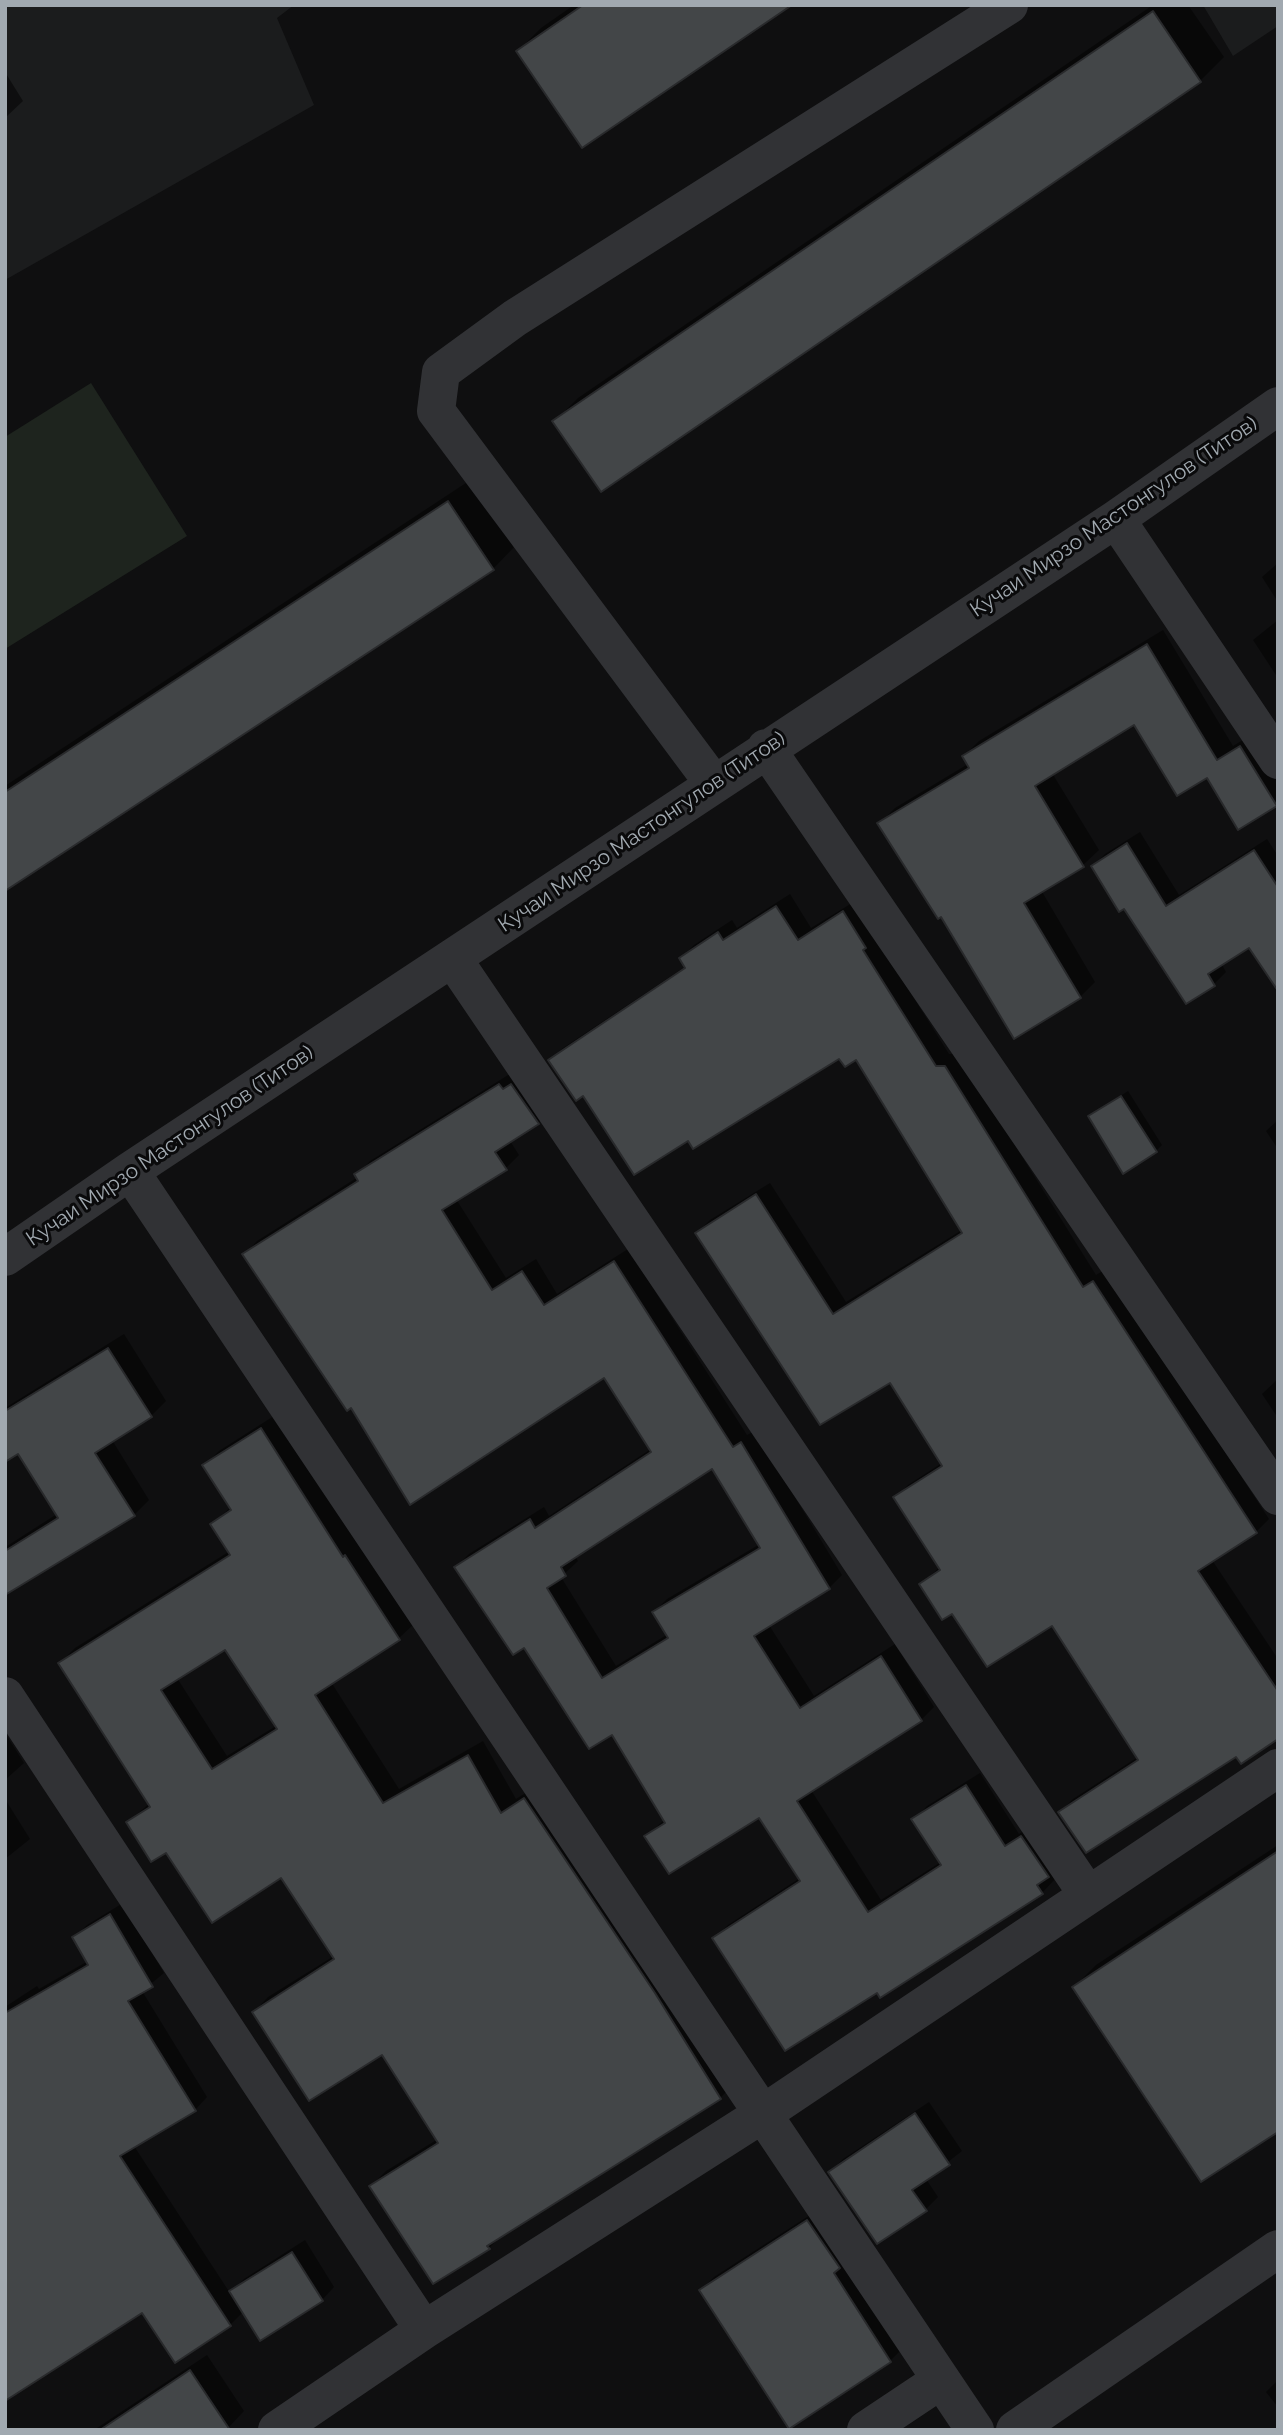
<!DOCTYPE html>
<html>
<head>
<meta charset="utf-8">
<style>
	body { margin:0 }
	#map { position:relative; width:1283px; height:2435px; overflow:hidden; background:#0f0f10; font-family:Raleway,sans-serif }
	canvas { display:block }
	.frame { position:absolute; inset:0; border:7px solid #a1a9b0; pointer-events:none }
</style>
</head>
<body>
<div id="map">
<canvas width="1283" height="2435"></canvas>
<div class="frame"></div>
</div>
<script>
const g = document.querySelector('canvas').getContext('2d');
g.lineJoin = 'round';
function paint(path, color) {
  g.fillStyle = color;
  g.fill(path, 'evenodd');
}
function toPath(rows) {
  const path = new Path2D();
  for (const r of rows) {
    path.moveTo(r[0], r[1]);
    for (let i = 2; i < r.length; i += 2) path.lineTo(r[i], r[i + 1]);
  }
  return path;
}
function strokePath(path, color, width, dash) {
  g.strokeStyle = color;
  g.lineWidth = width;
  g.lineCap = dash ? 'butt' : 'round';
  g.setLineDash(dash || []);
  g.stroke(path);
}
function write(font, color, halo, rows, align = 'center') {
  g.font = font + ' Raleway,sans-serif';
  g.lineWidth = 6;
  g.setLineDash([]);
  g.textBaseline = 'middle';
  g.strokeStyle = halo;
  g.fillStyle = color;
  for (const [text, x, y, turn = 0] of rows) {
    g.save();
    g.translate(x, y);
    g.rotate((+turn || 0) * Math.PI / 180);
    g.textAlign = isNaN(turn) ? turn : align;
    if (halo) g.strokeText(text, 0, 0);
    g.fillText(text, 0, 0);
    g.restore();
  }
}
paint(toPath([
	[5,5,294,5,277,18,314,105,5,280],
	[1203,5,1278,5,1278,26,1233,56]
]), '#1b1c1d');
paint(toPath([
	[91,383,187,536,5,649,5,437]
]), '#1e241e');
paint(toPath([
	[574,5,789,5,518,51,541,28],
	[1153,5,1188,5,1224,57,1200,81,601,490,554,422,578,398],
	[5,72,23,101,5,118],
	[472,479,516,545,493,569,5,889,5,786],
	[1278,563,1278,602,1262,577],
	[1278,620,1278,674,1276,675,1253,640],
	[1163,630,1233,746,1256,732,1278,767,1278,803,1276,805,1135,723,1052,773,1099,850,1083,865,1041,890,1095,982,1080,997,942,915,880,823,895,808,968,764,964,756,979,741],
	[1140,832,1179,895,1267,839,1278,856,1278,988,1250,945,1221,963,1226,972,1214,984,1186,1002,1124,906,1093,866,1105,854],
	[790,894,811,928,857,900,875,936,949,1054,958,1054,1096,1275,1106,1269,1269,1519,1256,1532,1212,1560,1278,1659,1278,1737,1237,1754,1060,1812,1073,1799,1138,1757,1052,1624,953,1611,921,1584,940,1567,895,1498,908,1485,942,1463,890,1380,697,1233,710,1220,770,1183,846,1302,962,1230,856,1057,840,1056,689,1138,584,1094,550,1060,563,1048,686,966,681,958,694,945,732,920,737,928],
	[513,1072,551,1110,538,1123,510,1141,519,1155,506,1168,456,1199,506,1278,536,1259,557,1294,628,1249,747,1435,755,1431,842,1575,829,1588,769,1625,814,1696,895,1644,934,1707,921,1720,811,1790,881,1900,941,1862,914,1820,927,1806,980,1773,1019,1834,1035,1824,1055,1879,1042,1893,881,1995,878,1990,715,1938,728,1925,800,1878,760,1815,647,1836,665,1819,613,1732,525,1646,456,1567,469,1554,544,1507,549,1516,651,1449,605,1376,352,1406,244,1255,257,1241,358,1177,357,1175,370,1161],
	[713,1466,760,1544,667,1599,654,1612,668,1634,616,1666,561,1577,578,1561,575,1556],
	[1128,1091,1162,1145,1156,1151,1090,1116],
	[1278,1120,1278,1149,1266,1131],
	[124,1334,166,1401,151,1416,112,1440,149,1500,134,1515,5,1594,5,1543,7,1546,57,1514,19,1452,5,1460,5,1408],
	[1278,1379,1278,1418,1262,1394],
	[277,1414,414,1624,399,1638,331,1682,399,1789,483,1741,516,1799,540,1784,735,2083,720,2098,503,2234,489,2248,371,2186,386,2171,438,2139,382,2052,254,2012,268,1997,334,1956,281,1876,167,1850,128,1822,150,1803,60,1663,75,1648,230,1551,212,1524,231,1507,204,1466,219,1451],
	[226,1648,276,1726,227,1756,177,1678],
	[5,1733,24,1763,5,1780],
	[5,1799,30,1839,5,1859],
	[1278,1845,1278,2129,1074,1987,1096,1965],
	[123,1903,164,1973,142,1991,207,2097,195,2110,134,2146,230,2293,244,2279,305,2240,334,2287,322,2300,244,2311,230,2325,143,2310,5,2394,5,2007,37,1986,39,1989,88,1961,75,1937,87,1925],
	[929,2102,962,2151,926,2179,938,2197,925,2210,830,2172,843,2159],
	[821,2208,903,2348,890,2361,701,2290,714,2277],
	[207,2355,244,2411,228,2428,94,2430],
	[1278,2380,1278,2407,1266,2392]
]), '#0007');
const building = toPath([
	[583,5,792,5,582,148,516,51,583,5],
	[1153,11,1201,82,601,492,552,421,1153,11],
	[448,501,494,570,5,891,5,792,448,501],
	[1147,644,1217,760,1240,746,1277,806,1238,830,1207,778,1177,796,1134,725,1035,786,1084,867,1024,903,1081,998,1014,1039,941,917,938,919,877,823,969,768,962,756,1147,644],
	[1127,843,1166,906,1254,850,1278,887,1278,991,1249,948,1208,974,1215,986,1186,1004,1124,909,1119,912,1091,866,1127,843],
	[776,906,798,940,843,911,866,948,863,950,936,1066,945,1066,1083,1287,1093,1281,1257,1533,1198,1571,1278,1691,1278,1739,1241,1764,1236,1757,1086,1853,1058,1812,1138,1760,1052,1626,987,1667,952,1614,942,1620,919,1584,940,1570,893,1497,942,1466,890,1383,820,1425,695,1233,756,1194,833,1314,962,1233,856,1060,845,1067,839,1059,693,1149,688,1141,634,1175,583,1096,576,1101,548,1060,685,968,679,958,718,932,723,940,776,906],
	[499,1084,503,1089,511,1084,539,1124,495,1152,507,1170,442,1210,492,1290,522,1271,544,1305,614,1261,733,1447,741,1442,830,1589,754,1636,800,1708,881,1656,922,1721,797,1801,868,1912,941,1865,911,1819,966,1785,1005,1846,1021,1836,1049,1877,1037,1885,1043,1894,880,1998,877,1993,785,2051,712,1938,800,1881,759,1818,669,1874,644,1836,665,1823,612,1735,589,1749,524,1648,513,1655,454,1567,530,1519,535,1528,651,1452,604,1378,410,1505,351,1408,347,1411,242,1254,358,1181,354,1174,499,1084],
	[712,1469,760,1548,652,1612,668,1638,602,1678,547,1588,566,1576,561,1567,712,1469],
	[1121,1096,1157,1152,1123,1174,1088,1116,1121,1096],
	[108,1348,152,1417,95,1453,135,1516,5,1595,5,1551,58,1518,18,1454,5,1462,5,1411,108,1348],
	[261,1428,343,1557,345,1555,400,1640,315,1695,383,1803,468,1755,501,1813,524,1798,655,1993,721,2099,487,2246,490,2249,433,2284,369,2186,438,2143,382,2055,309,2101,252,2012,334,1959,281,1878,212,1923,166,1853,151,1862,126,1822,150,1807,58,1663,230,1555,210,1524,231,1510,202,1465,261,1428],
	[225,1650,277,1729,212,1769,161,1690,225,1650],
	[1278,1851,1278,2132,1201,2182,1072,1987,1278,1851],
	[110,1914,153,1987,128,2001,196,2111,120,2156,231,2326,175,2363,142,2313,5,2401,5,2013,88,1965,72,1937,110,1914],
	[915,2113,950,2165,912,2190,927,2211,877,2244,828,2172,915,2113],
	[807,2220,840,2268,834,2273,891,2362,789,2429,699,2290,807,2220],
	[292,2252,323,2301,260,2341,229,2291,292,2252],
	[190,2370,230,2430,100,2430,190,2370]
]);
paint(building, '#434648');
strokePath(building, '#292a2c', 2);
strokePath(toPath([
	[1116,519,1278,760],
	[766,748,1278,1496],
	[714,784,436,411,441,372,515,318,1009,5],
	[453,959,1088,1895],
	[130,1171,975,2430],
	[5,1257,130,1171,1116,519,1278,406],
	[5,1696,424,2330],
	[277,2430,424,2330,761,2115,1278,1768],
	[866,2430,941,2380],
	[1015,2430,1278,2249]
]), '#313235', 38);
write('21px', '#a1a9b0', '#0a0a0b', [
	["Кучаи Мирзо Мастонгулов (Титов)",1114,517,-34],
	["Кучаи Мирзо Мастонгулов (Титов)",642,832,-34],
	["Кучаи Мирзо Мастонгулов (Титов)",170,1146,-34]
]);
</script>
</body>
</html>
